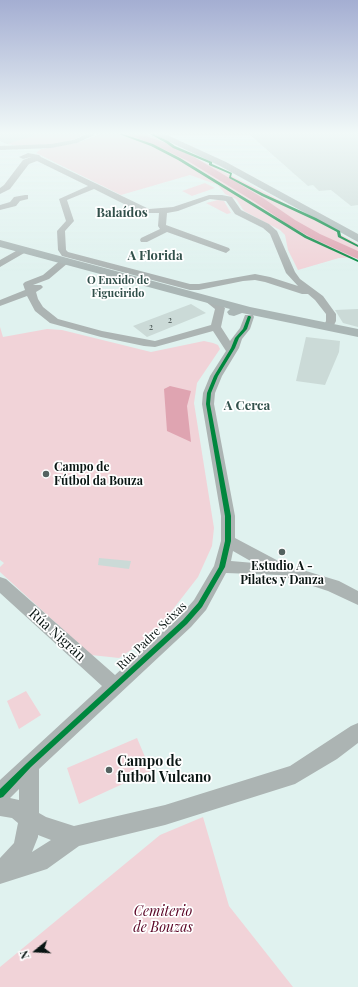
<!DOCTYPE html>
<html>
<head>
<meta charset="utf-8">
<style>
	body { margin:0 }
	#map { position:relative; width:358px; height:987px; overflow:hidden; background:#e0f2ef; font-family:"Playfair Display",serif }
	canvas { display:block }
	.north { position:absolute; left:16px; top:931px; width:40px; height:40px; -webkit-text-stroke:3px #fff; paint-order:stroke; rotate:252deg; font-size:11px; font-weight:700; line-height:16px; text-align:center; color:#091513 }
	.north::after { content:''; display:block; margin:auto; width:14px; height:18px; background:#091513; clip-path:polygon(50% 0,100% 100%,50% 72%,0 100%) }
</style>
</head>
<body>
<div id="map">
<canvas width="358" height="987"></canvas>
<div class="north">N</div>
</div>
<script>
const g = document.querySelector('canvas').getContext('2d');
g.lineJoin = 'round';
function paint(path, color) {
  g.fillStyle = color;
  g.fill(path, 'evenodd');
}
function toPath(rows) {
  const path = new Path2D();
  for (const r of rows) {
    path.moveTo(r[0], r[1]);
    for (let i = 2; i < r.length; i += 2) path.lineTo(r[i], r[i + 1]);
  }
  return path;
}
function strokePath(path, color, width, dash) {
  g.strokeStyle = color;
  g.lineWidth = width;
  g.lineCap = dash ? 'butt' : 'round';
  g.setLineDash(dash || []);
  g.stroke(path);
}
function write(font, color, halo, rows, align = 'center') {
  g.font = font + ' "Playfair Display",serif';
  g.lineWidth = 3.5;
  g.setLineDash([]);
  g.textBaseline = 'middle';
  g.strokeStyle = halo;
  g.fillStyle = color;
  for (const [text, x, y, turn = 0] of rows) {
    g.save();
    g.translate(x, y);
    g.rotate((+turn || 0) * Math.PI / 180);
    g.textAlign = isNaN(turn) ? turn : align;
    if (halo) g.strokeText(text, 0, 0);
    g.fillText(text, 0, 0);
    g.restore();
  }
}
paint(toPath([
	[0,134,85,134,75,139,57,144,18,146,7,144,0,141],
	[101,134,148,134,270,195,358,244,358,257,339,258,298,270,288,250,285,235,280,230,244,211,236,199,225,194,218,185,190,175,121,195,36,153,41,149,77,143],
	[205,183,215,188,192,196,182,191],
	[218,200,224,201,231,213,227,214,206,203],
	[0,327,3,337,47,329,62,330,151,352,204,341,213,343,218,345,220,349,197,383,194,403,214,528,212,546,198,577,153,635,119,658,91,655,0,572,0,567,4,563,0,560],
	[26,691,41,715,19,729,7,701],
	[137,738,151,771,79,804,67,768],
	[203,817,229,906,293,987,0,987,0,967,160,835]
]), '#f1d3d8');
paint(toPath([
	[170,386,191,391,187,406,191,442,167,431,164,389]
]), '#dfa4b1');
paint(toPath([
	[127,134,140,134,163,142,194,157,263,198,295,220,320,234,358,251,358,259,312,238,287,224,255,202,188,161,157,146,127,134]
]), '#dfa4b1');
paint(toPath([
	[0,134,33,134,33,136,7,144,0,141],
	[249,134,358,134,358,205,351,206,331,190,319,191,313,185,308,186],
	[191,304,206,313,147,337,133,326],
	[358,309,358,327,343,323,335,310],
	[306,337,340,341,339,352,325,385,296,381],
	[99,558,131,561,129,569,98,565]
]), '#cbdad7');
paint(toPath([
	[87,134,96,134,77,143,51,148,0,150,0,146,51,144,73,140,87,134],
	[28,153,39,155,41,157,149,209,173,207,209,195,222,195,232,197,241,210,269,224,277,231,295,272,300,279,323,296,336,314,336,321,333,327,328,330,324,329,323,327,326,321,326,314,315,300,308,294,302,294,265,282,255,280,243,281,199,290,190,290,62,256,58,250,57,231,66,221,59,199,88,186,37,161,29,164,10,189,0,194,0,188,4,185,23,160,31,157,23,159,19,157,28,153],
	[94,189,134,209,148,213,159,213,158,226,160,229,141,238,140,240,141,242,147,242,167,232,226,253,230,250,229,248,166,225,167,213,178,211,210,199,226,201,235,214,263,228,270,234,286,273,298,286,270,277,255,274,199,284,190,284,68,252,66,250,65,231,74,221,67,200,94,189],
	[25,195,28,195,28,199,20,201,16,206,0,210,0,205,10,202,14,197,25,195],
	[23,247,26,248,27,250,26,252,0,267,0,260,23,247],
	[65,258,68,259,70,261,68,263,49,279,33,285,41,285,43,287,41,289,36,292,38,299,43,307,58,319,102,331,155,341,211,325,215,309,205,301,210,298,214,299,225,308,221,327,230,341,240,328,245,315,253,315,254,317,250,329,242,339,239,348,222,376,215,393,214,404,235,516,235,538,286,565,339,581,358,591,358,605,328,591,279,575,226,573,206,610,191,627,39,769,39,813,46,817,74,826,165,805,290,766,351,726,358,723,358,743,337,759,295,784,165,825,79,846,47,869,0,884,0,858,14,843,18,823,12,818,0,816,0,780,102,686,0,593,0,577,6,579,115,675,179,617,194,600,214,566,221,541,221,516,202,404,203,393,210,376,226,351,213,331,155,347,144,346,101,337,50,323,35,311,27,296,0,306,0,300,25,290,23,284,25,282,43,275,62,259,65,258],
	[233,551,254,563,231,561,233,551],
	[19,789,19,800,10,798,19,789],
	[38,835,51,840,32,852,38,837,38,835]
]), '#acb4b3');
paint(toPath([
	[153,134,165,134,226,162,358,234,358,242,220,166,153,134],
	[0,240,250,307,358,329,358,337,242,313,234,316,229,315,227,312,230,309,0,247,0,240]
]), '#aab6b5');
paint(toPath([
	[119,134,123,134,153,144,180,158,307,236,358,260,358,262,305,238,178,160,151,146,119,134],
	[150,134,153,134,168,141,175,146,212,162,212,164,232,173,231,177,264,194,316,218,340,231,341,236,358,245,358,247,338,237,337,232,314,220,262,196,229,178,230,174,209,165,209,163,173,148,166,143,150,134],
	[248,316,250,316,251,317,247,329,239,338,235,348,218,376,211,393,210,404,231,516,231,541,225,567,202,607,187,624,31,767,3,797,0,798,0,789,27,763,183,620,198,603,219,567,225,541,225,516,206,404,207,393,214,376,231,348,235,338,243,329,248,316]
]), '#00873e');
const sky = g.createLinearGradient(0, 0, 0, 272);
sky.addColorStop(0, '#a4aed2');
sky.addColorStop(0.49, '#f1f9f8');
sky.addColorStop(1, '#f1f9f800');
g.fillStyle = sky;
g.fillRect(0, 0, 358, 272);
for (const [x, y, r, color] of [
	[46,474,4,"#546260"],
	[282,552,4,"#546260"],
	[109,770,4,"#546260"]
]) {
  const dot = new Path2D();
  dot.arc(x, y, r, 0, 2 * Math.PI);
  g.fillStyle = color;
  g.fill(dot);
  strokePath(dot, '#fff', 1.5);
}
write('9px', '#3c4846', null, [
	["2",170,320],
	["2",151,327]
]);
write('bold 11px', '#32504b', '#fff', [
	["O Enxido de",118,281],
	["Figueirido",118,294]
]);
write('bold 12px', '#091513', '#fff', [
	["Campo de",54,467],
	["Fútbol da Bouza",54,481],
	["Estudio A -",282,566,"center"],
	["Pilates y Danza",282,580,"center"]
], 'left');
write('12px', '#091513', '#fff', [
	["Rúa Padre Seixas",152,636,-44]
]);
write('bold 13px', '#32504b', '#fff', [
	["Balaídos",122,213],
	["A Florida",155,256]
]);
write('bold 13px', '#32504b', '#fff', [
	["A Cerca",247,406]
]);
write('14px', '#091513', '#fff', [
	["Rúa Nigrán",57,635,42]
]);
write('bold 14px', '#091513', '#fff', [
	["Campo de",117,762],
	["futbol Vulcano",117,778]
], 'left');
write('italic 14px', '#570022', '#fff', [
	["Cemiterio",163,912],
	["de Bouzas",163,928]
]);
</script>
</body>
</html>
